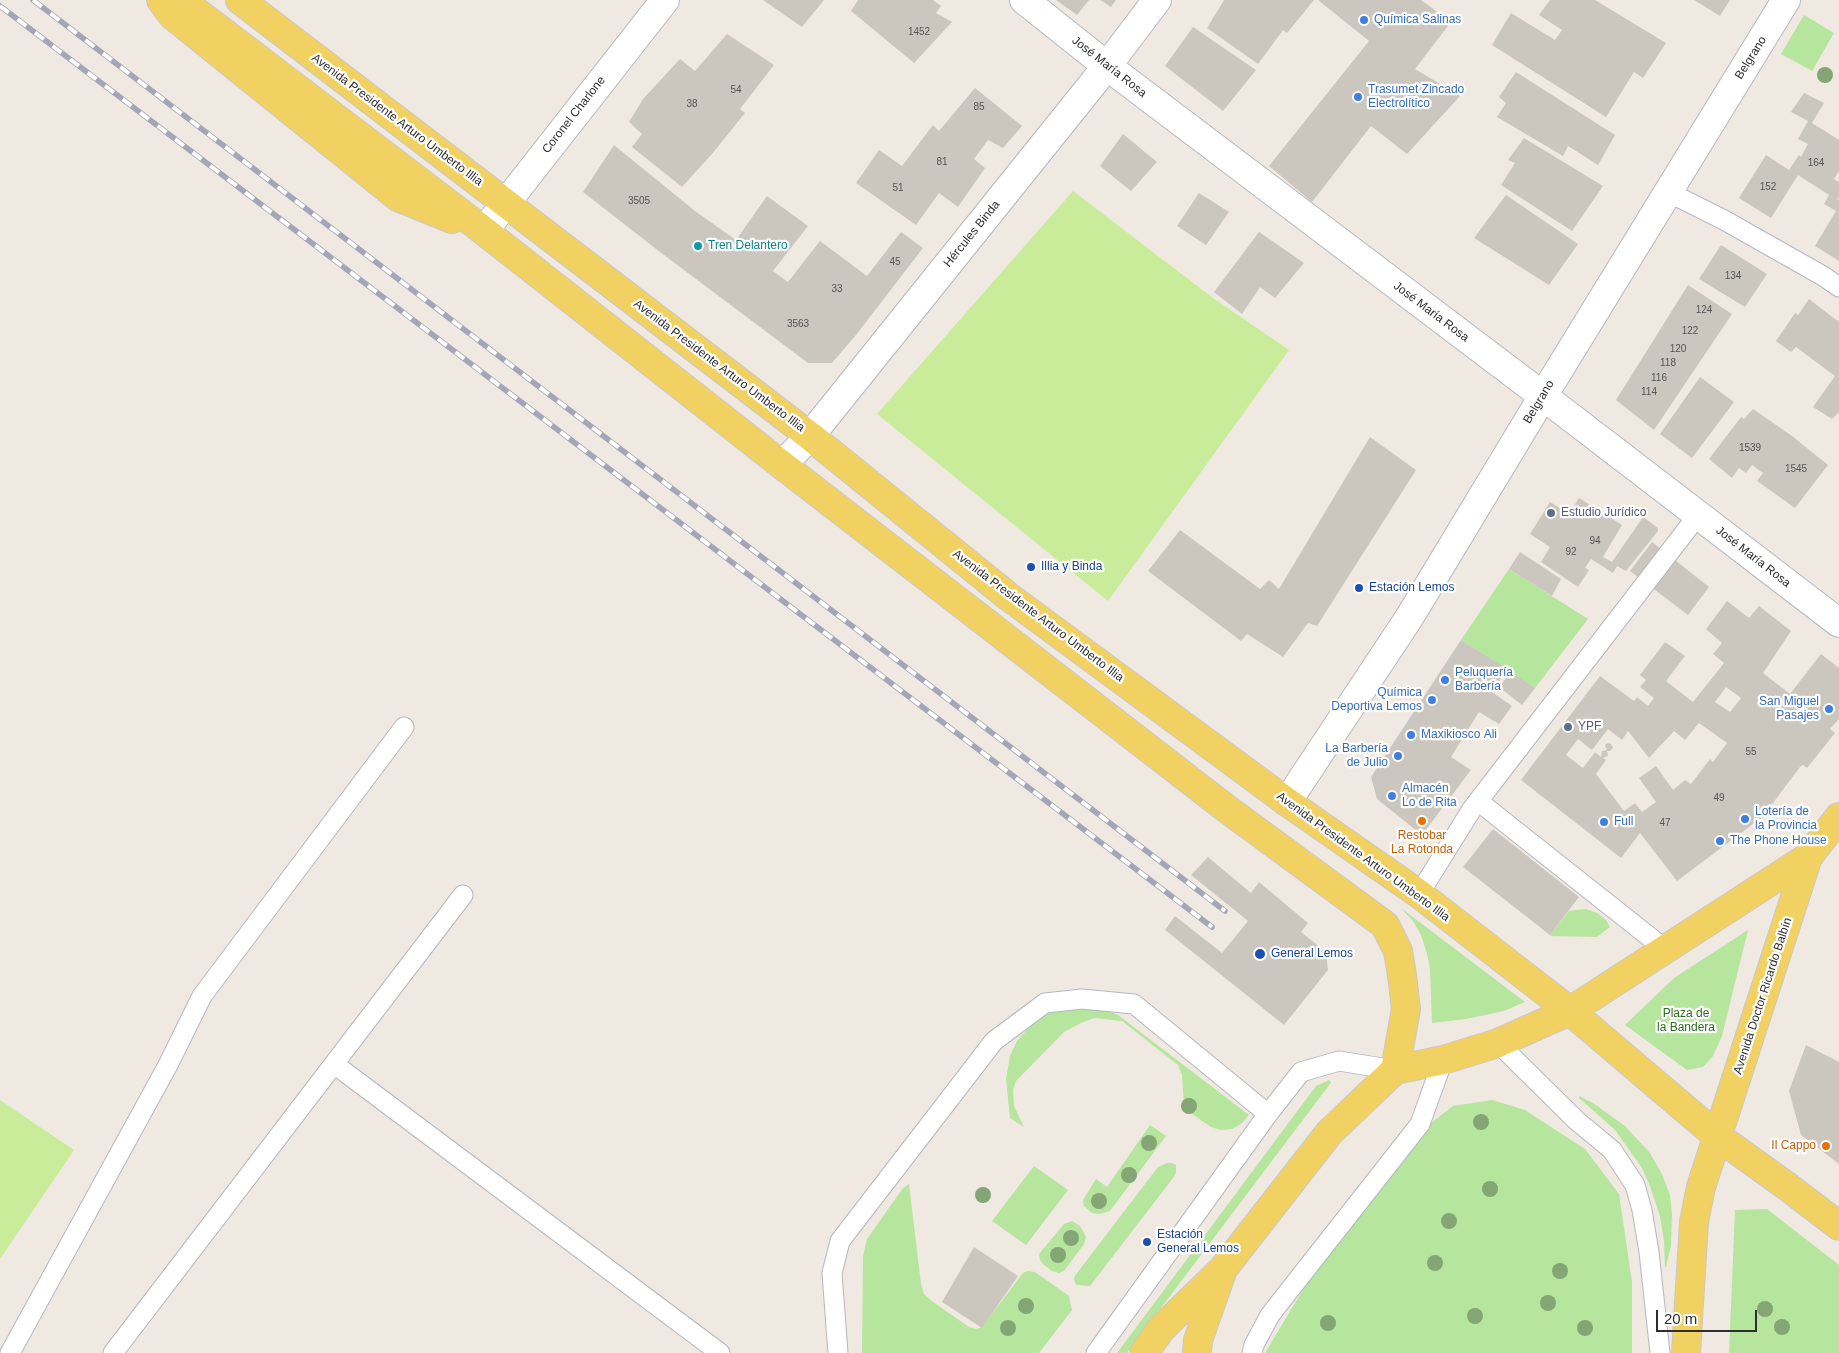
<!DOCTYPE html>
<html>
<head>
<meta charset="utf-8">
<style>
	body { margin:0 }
	#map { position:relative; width:1839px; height:1353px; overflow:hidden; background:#efe9e1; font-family:Arial,sans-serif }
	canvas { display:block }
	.scale { position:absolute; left:1656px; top:1310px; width:101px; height:22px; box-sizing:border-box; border:2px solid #2e2e2e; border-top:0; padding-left:6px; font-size:15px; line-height:18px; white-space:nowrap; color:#2e2e2e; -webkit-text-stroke:4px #fff; paint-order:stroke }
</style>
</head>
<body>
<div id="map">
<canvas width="1839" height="1353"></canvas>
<div class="scale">20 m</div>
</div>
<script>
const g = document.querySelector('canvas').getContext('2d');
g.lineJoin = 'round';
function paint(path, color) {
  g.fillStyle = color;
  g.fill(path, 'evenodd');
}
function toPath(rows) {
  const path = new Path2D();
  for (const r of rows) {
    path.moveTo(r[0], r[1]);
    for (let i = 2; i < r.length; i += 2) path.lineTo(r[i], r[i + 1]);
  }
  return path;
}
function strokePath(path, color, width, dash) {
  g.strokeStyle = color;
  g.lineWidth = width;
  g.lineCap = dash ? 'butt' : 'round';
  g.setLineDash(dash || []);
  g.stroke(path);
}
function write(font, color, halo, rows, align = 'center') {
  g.font = font + ' Arial,sans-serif';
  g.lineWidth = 4.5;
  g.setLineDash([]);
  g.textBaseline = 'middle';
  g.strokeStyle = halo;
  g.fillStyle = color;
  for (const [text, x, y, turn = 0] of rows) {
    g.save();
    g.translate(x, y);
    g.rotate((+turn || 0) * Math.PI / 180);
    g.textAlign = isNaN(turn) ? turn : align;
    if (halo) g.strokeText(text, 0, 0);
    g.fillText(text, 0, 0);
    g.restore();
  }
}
paint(toPath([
	[1804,15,1834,33,1812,71,1781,54],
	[1509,569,1588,619,1535,688,1461,640],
	[1401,908,1525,1002,1504,1011,1466,1019,1432,1023,1430,968,1427,954,1421,935,1413,921],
	[1586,909,1597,913,1606,920,1610,927,1597,937,1551,936,1550,935,1569,911],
	[1748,930,1722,1036,1713,1056,1703,1067,1687,1070,1625,1025,1674,978],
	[1063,1008,1105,1009,1118,1015,1249,1115,1241,1124,1232,1129,1221,1130,1211,1127,1192,1114,1184,1105,1182,1075,1178,1065,1122,1021,1094,1018,1081,1023,1064,1032,1016,1081,1013,1090,1014,1106,1024,1127,1010,1118,1006,1079,1010,1056,1017,1041,1032,1024,1043,1016],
	[1329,1080,1331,1082,1330,1084,1127,1353,1117,1353,1316,1086],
	[1579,1096,1593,1103,1625,1126,1650,1153,1662,1174,1670,1195,1672,1214,1671,1245,1666,1267,1665,1267,1664,1241,1660,1216,1650,1186,1642,1168,1615,1130,1579,1098],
	[1492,1100,1525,1110,1585,1149,1619,1194,1632,1282,1632,1353,1265,1353,1316,1268,1385,1184,1431,1123,1453,1106],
	[1150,1125,1166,1136,1110,1211,1099,1214,1092,1213,1084,1206,1083,1200,1096,1179,1107,1187],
	[1167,1163,1172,1163,1176,1165,1176,1173,1173,1178,1090,1286,1076,1285,1074,1280,1074,1277,1158,1167],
	[1034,1166,1068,1190,1026,1245,992,1221],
	[909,1184,921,1284,924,1294,933,1302,969,1327,976,1329,982,1327,1023,1273,1027,1271,1035,1272,1069,1296,1072,1310,1039,1353,862,1353,863,1256,867,1239,903,1188],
	[1767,1209,1839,1265,1839,1353,1729,1353,1735,1210],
	[1072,1221,1080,1226,1083,1231,1086,1237,1084,1244,1064,1271,1059,1273,1052,1271,1044,1265,1040,1260,1039,1254,1064,1224]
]), '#b6e59e');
paint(toPath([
	[1073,191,1213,298,1289,350,1108,601,877,414],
	[0,1100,74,1150,0,1259]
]), '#c9ec9a');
paint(toPath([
	[763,0,824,0,802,27],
	[858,0,933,0,941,6,936,13,952,22,914,63,851,11],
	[1056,0,1089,0,1077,15],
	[1100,0,1116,0,1111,7],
	[1224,0,1314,0,1287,33,1283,30,1258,64,1207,28],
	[1318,0,1421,0,1451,22,1415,69,1460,96,1407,154,1371,126,1312,202,1269,166,1369,41],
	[1550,0,1595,0,1666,43,1643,78,1634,72,1606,117,1492,45,1511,13,1555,40,1562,30,1539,15],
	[1694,0,1730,0,1720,16],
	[1193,27,1256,70,1223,111,1165,66],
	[727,34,774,65,740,109,745,113,712,154,682,187,632,147,642,134,629,122,643,99,680,59,695,71],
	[1516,72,1615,135,1598,165,1568,146,1563,156,1497,117,1506,103,1499,97],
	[975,88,1022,126,1003,148,988,140,974,159,985,168,958,207,939,193,916,225,856,183,879,150,902,166,933,125,939,131],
	[1804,93,1824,103,1812,123,1839,140,1839,171,1834,179,1839,182,1839,197,1837,199,1839,200,1839,261,1815,246,1836,211,1824,204,1829,195,1798,175,1771,218,1739,198,1766,155,1789,170,1799,155,1801,157,1808,144,1798,139,1808,121,1791,112],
	[1123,134,1157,162,1131,191,1100,166],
	[1524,138,1603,186,1572,231,1501,185,1515,163,1508,160],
	[614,145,695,211,736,240,767,196,808,226,773,271,788,282,820,241,867,276,901,232,923,248,856,335,832,363,808,363,660,252,583,192],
	[1199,193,1229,212,1206,245,1177,226],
	[1506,195,1578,244,1549,285,1474,238],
	[1259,232,1304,263,1275,298,1260,287,1242,314,1214,292],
	[1721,245,1767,274,1745,307,1699,279],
	[1688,285,1732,314,1654,430,1616,400],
	[1809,299,1839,322,1839,412,1832,419,1813,407,1835,376,1796,347,1791,352,1776,341,1795,313,1798,315],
	[1700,377,1734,402,1692,458,1660,434],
	[1753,409,1792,436,1828,465,1795,508,1757,481,1763,473,1752,465,1746,473,1739,468,1732,478,1709,459,1741,417,1744,419],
	[1370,437,1416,470,1317,626,1308,623,1283,657,1247,634,1241,641,1148,571,1180,530,1260,589,1269,580,1279,589],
	[1579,498,1622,525,1603,557,1612,562,1643,517,1658,528,1658,531,1626,571,1617,566,1613,573,1591,559,1585,568,1589,570,1578,587,1541,562,1550,547,1530,534,1550,502,1569,514],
	[1652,542,1709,587,1688,615,1630,571],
	[1520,552,1561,579,1552,596,1509,569],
	[1727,601,1749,618,1759,606,1791,631,1763,673,1790,694,1821,654,1839,668,1839,719,1830,729,1835,733,1807,768,1803,765,1800,767,1770,807,1773,809,1677,881,1640,833,1621,858,1521,780,1600,676,1634,701,1637,697,1648,706,1654,698,1640,687,1646,680,1640,675,1665,642,1685,656,1666,681,1693,702,1724,663,1713,654,1722,643,1706,629],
	[1726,687,1741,698,1730,712,1715,702],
	[1699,723,1727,743,1713,762,1710,759,1691,784,1685,780,1673,790,1656,766,1639,778,1656,802,1642,812,1635,803,1624,811,1596,774,1606,760,1603,758,1608,756,1607,751,1610,751,1613,748,1611,744,1607,743,1605,745,1607,750,1602,751,1601,757,1595,752,1583,768,1566,755,1578,739,1592,750,1608,729,1622,740,1628,731,1649,758,1674,731,1685,740],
	[1461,640,1507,669,1492,692,1512,706,1499,724,1479,712,1451,757,1471,770,1422,835,1377,799,1371,777],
	[1511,672,1535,688,1522,705,1499,687],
	[1493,829,1579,897,1550,935,1463,867],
	[1208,857,1251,893,1259,882,1308,923,1301,932,1326,952,1328,970,1284,1025,1165,930,1175,916,1222,953,1248,921,1191,875],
	[1806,1045,1839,1062,1839,1164,1801,1135,1789,1091],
	[974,1247,1018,1276,982,1328,942,1302]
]), '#cbc7bf');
const service = toPath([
	[1668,192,1724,220,1823,276,1839,287],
	[1478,801,1666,950],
	[1419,894,1472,809,1698,515],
	[1498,1043,1577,1121,1612,1150,1635,1185,1642,1210,1649,1252,1660,1353],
	[334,1064,720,1353],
	[10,1353,168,1065,202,996,404,727],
	[113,1353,463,895],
	[838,1353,832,1273,840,1241,994,1041,1045,1003,1082,999,1134,1004,1268,1114],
	[1096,1353,1268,1114,1301,1072,1339,1061,1395,1070],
	[1252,1353,1254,1345,1270,1315,1420,1124,1443,1060]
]);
const minor = toPath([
	[1024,0,1107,66,1543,396,1839,623],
	[484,231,665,0],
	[782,465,810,436,1107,66,1157,0],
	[1287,802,1409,618,1543,396,1786,0]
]);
const primary = toPath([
	[161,0,172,15,398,197,452,219],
	[181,0,484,231,782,465,1227,809,1385,925,1398,951,1402,975,1406,1009,1395,1070],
	[240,0,810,436,1009,597,1287,802,1419,894,1570,1011,1717,1136,1788,1187,1839,1226],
	[1144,1353,1161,1329,1223,1269,1329,1133,1395,1070,1443,1060,1498,1043,1570,1011,1808,857,1839,817],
	[1197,1353,1198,1340,1221,1275],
	[1686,1353,1694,1222,1701,1187,1808,857]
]);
strokePath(service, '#b4b7c1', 21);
strokePath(minor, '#b4b7c1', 30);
strokePath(primary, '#c9c9c9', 30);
strokePath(service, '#fff', 19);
strokePath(minor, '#fff', 28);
strokePath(primary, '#f2d163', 28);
const rail = toPath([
	[33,0,1225,911],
	[0,6,1212,927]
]);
strokePath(rail, '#a3a6b8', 5.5);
strokePath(rail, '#fff', 4, [11]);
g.fillStyle = '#84a574';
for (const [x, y] of [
	[1825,75],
	[1189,1106],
	[1481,1122],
	[1149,1143],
	[1129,1175],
	[1490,1189],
	[983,1195],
	[1099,1201],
	[1449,1221],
	[1071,1238],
	[1058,1255],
	[1435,1263],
	[1560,1271],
	[1548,1303],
	[1026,1306],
	[1765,1309],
	[1475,1316],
	[1328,1323],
	[1782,1327],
	[1008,1328],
	[1585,1328]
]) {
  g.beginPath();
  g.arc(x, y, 8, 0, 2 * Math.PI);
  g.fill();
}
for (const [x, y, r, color] of [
	[1364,20,5,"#3f7fe0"],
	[1358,97,5,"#3f7fe0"],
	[698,246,5,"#0f9aa8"],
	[1551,513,5,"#5c6f8a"],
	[1031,567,5,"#1a4fb4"],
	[1359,588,5,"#1a4fb4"],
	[1445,680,5,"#3f7fe0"],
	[1432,700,5,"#3f7fe0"],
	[1829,709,5,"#3f7fe0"],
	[1568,727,5,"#5c6f8a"],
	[1411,735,5,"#3f7fe0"],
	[1398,756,5,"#3f7fe0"],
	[1392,796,5,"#3f7fe0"],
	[1745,819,5,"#3f7fe0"],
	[1422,821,5,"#e8710a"],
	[1604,822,5,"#3f7fe0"],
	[1720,841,5,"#3f7fe0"],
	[1260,954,6,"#1a4fb4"],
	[1826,1146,5,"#e8710a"],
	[1147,1242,5,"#1a4fb4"]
]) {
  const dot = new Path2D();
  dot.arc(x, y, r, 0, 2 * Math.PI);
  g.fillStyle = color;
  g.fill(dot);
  strokePath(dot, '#fff', 2);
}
write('10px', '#555452', null, [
	["1452",919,32],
	["54",736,90],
	["38",692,104],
	["85",979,107],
	["81",942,162],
	["164",1816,163],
	["152",1768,187],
	["51",898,188],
	["3505",639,201],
	["45",895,262],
	["134",1733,276],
	["33",837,289],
	["124",1704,310],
	["3563",798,324],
	["122",1690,331],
	["120",1678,349],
	["118",1668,363],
	["116",1659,378],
	["114",1649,392],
	["1539",1750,448],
	["1545",1796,469],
	["94",1595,541],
	["92",1571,552],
	["55",1751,752],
	["49",1719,798],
	["47",1665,823]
]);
write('12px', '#366cbe', '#fff', [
	["Química Salinas",1374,20],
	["Trasumet Zincado",1368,90],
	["Electrolítico",1368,104],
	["Peluquería",1455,673],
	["Barbería",1455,687],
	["Química",1422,693,"right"],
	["Deportiva Lemos",1422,707,"right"],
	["San Miguel",1819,702,"right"],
	["Pasajes",1819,716,"right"],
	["Maxikiosco Ali",1421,735],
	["La Barbería",1388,749,"right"],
	["de Julio",1388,763,"right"],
	["Almacén",1402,789],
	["Lo de Rita",1402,803],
	["Lotería de",1755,812],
	["la Provincia",1755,826],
	["Full",1614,822],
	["The Phone House",1730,841]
], 'left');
write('12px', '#2e2e2e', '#fff', [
	["Belgrano",1751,58,-58],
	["José María Rosa",1109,67,38],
	["Coronel Charlone",574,115,-52],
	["Avenida Presidente Arturo Umberto Illia",397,120,37],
	["Hércules Binda",972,234,-51],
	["José María Rosa",1431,312,37],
	["Avenida Presidente Arturo Umberto Illia",719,366,37],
	["Belgrano",1539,402,-59],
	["José María Rosa",1753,557,38],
	["Avenida Presidente Arturo Umberto Illia",1038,616,37],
	["Avenida Presidente Arturo Umberto Illia",1363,857,36],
	["Avenida Doctor Ricardo Balbín",1763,996,-72]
]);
write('12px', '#0d838f', '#fff', [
	["Tren Delantero",708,246]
], 'left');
write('12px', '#4e5e75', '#fff', [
	["Estudio Jurídico",1561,513],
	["YPF",1578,727]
], 'left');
write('12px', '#164399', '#fff', [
	["Illia y Binda",1041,567],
	["Estación Lemos",1369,588],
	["General Lemos",1271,954],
	["Estación",1157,1235],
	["General Lemos",1157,1249]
], 'left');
write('12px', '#c56008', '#fff', [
	["Restobar",1422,836],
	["La Rotonda",1422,850],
	["Il Cappo",1816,1146,"right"]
]);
write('12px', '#2c6e1b', '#fff', [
	["Plaza de",1686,1014],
	["la Bandera",1686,1028]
]);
</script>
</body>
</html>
